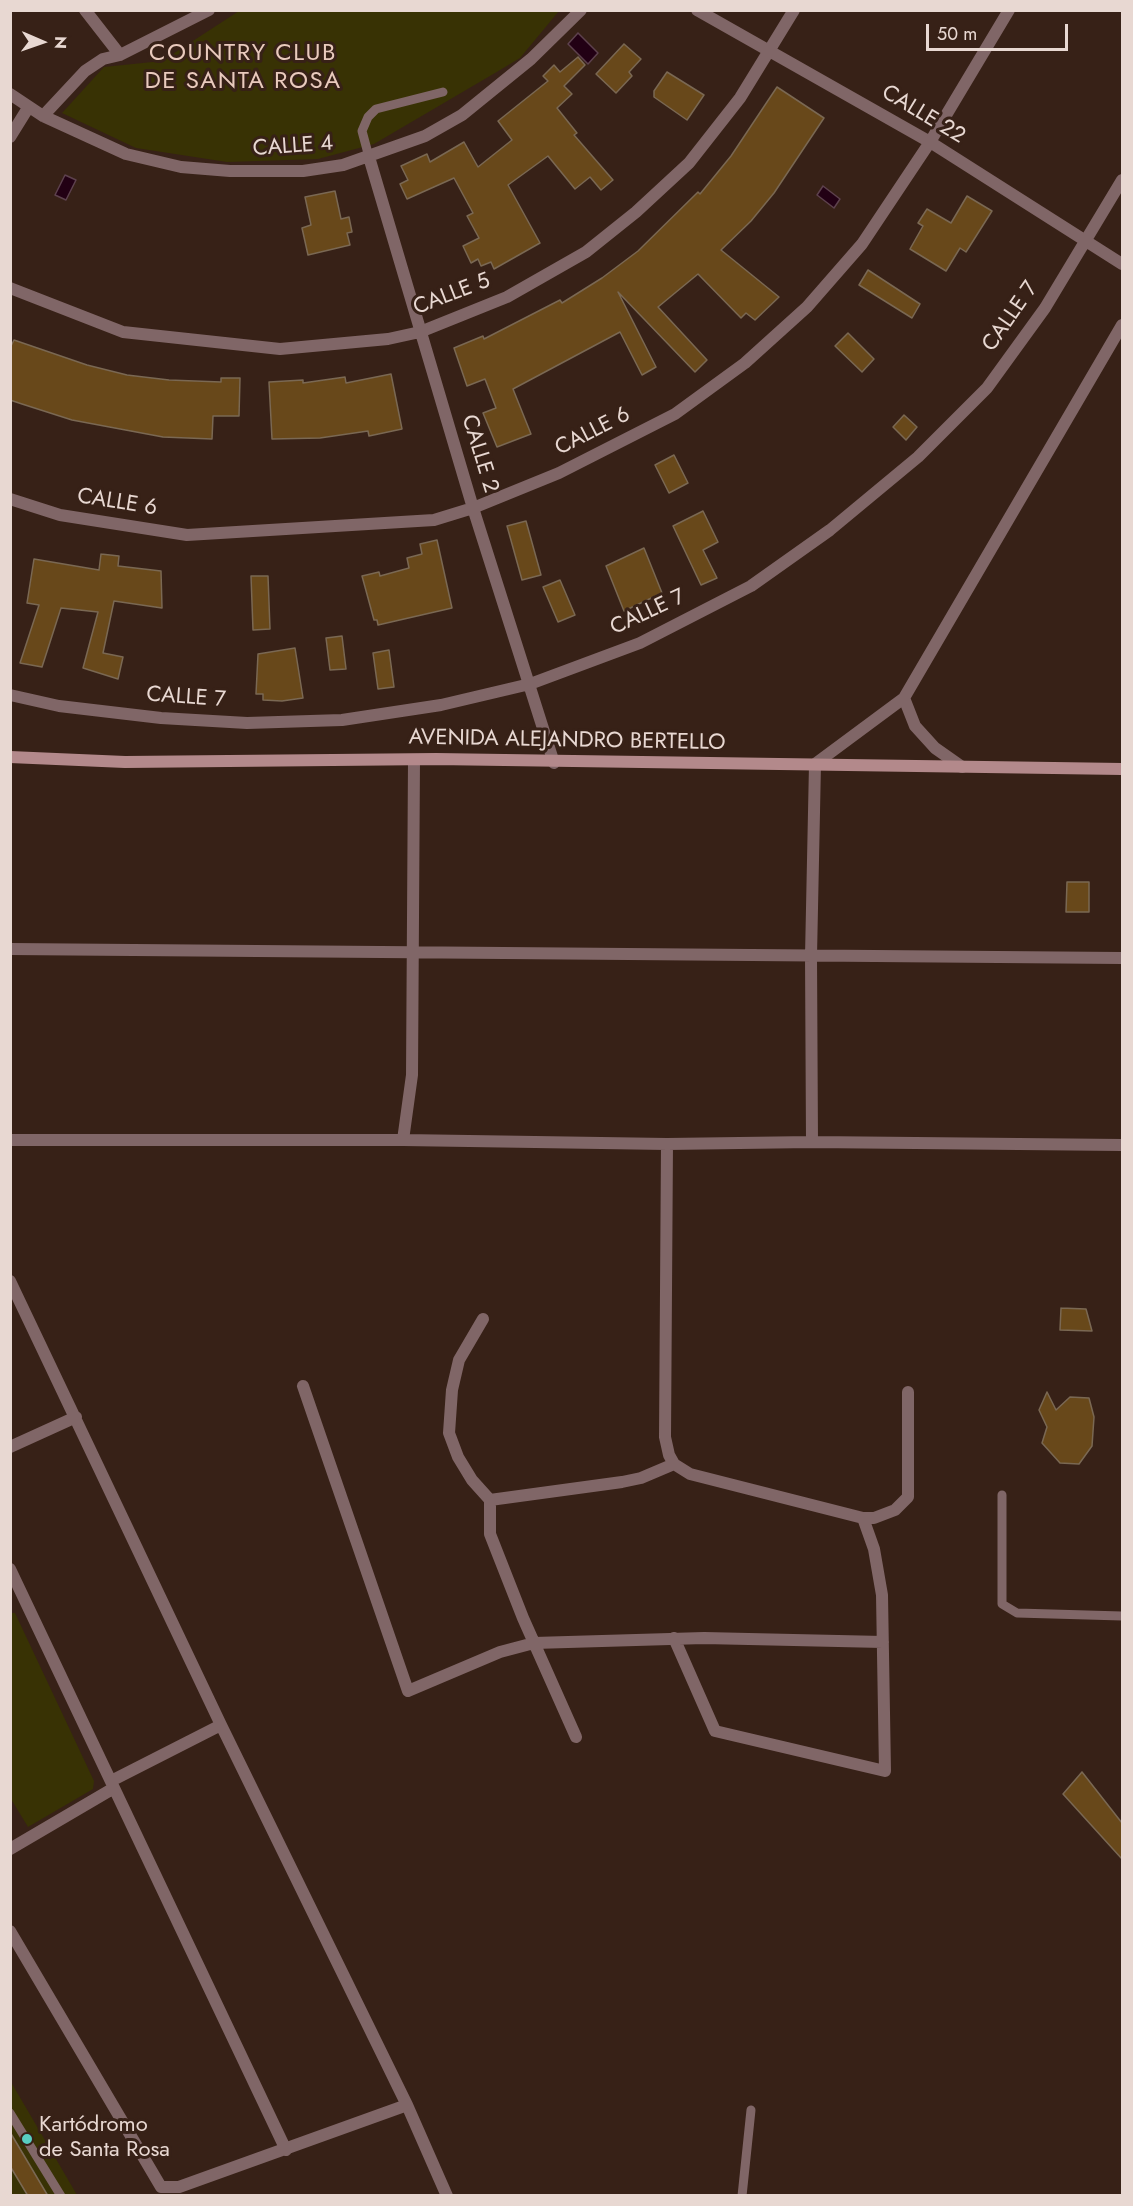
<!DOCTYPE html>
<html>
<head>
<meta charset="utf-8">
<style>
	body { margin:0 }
	#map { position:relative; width:1133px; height:2206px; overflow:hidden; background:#372117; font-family:Jost,sans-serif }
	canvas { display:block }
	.frame { position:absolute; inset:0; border:12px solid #e8d8d2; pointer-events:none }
	.north { position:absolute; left:12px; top:12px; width:60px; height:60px; -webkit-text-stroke:4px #372117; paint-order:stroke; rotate:92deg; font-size:16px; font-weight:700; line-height:24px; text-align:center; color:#e8d8d2 }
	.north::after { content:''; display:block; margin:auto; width:21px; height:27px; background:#e8d8d2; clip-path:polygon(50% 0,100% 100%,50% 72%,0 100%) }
	.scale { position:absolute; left:926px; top:24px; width:142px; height:27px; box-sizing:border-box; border:3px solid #e8d8d2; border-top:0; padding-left:8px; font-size:18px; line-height:21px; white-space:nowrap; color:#e8d8d2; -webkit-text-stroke:4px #372117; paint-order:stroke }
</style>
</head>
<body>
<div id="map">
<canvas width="1133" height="2206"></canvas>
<div class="frame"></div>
<div class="north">N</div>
<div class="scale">50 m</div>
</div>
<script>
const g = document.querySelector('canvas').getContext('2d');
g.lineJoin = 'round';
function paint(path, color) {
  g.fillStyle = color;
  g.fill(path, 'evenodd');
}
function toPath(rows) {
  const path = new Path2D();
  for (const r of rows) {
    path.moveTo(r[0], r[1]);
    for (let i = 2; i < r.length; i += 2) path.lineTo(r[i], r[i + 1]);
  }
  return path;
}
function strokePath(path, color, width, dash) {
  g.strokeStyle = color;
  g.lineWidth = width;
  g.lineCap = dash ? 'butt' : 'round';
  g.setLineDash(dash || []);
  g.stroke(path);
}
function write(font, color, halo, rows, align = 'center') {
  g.font = font + ' Jost,sans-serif';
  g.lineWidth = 6;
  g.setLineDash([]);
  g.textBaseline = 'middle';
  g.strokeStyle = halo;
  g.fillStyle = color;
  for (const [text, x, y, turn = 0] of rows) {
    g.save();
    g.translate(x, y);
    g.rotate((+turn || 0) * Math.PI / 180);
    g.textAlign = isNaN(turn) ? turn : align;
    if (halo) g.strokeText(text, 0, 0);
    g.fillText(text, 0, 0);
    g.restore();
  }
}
paint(toPath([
	[239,11,559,11,520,58,495,73,374,144,318,159,227,162,136,148,62,113,104,67,162,61],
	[11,1613,15,1613,94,1781,93,1789,28,1827,11,1799],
	[11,2082,77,2195,11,2195]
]), '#383204');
const water = toPath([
	[578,33,598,53,588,64,568,44,578,33],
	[65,175,76,180,66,200,55,195,65,175],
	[823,186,840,199,834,208,817,195,823,186]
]);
paint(water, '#220014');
strokePath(water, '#5d414d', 1.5);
const building = toPath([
	[624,44,641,59,629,72,632,76,616,93,596,74,624,44],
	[578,57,585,65,564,86,572,94,557,108,577,133,574,135,613,180,601,190,590,177,575,189,548,156,508,185,540,243,494,269,491,262,481,266,478,259,471,263,463,246,479,238,467,216,473,213,454,178,407,199,400,184,408,180,401,166,427,154,430,162,464,142,478,167,512,140,498,121,548,81,543,76,554,65,560,72,578,57],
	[667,72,704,95,687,120,654,97,654,91,667,72],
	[777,87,824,118,774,193,751,221,721,250,779,297,755,320,746,313,741,318,698,274,658,307,707,360,695,372,618,292,656,367,642,375,620,332,513,389,531,434,497,447,483,413,496,408,485,379,467,386,454,348,483,336,484,339,560,300,562,303,602,278,638,251,698,192,700,194,731,156,777,87],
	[335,191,341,219,349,217,352,232,347,233,350,245,308,255,302,228,311,225,305,197,335,191],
	[967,196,992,211,966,252,960,248,946,271,910,249,923,226,918,223,927,209,951,223,967,196],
	[868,270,920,304,912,318,859,285,868,270],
	[848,333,874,359,862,372,835,346,848,333],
	[14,340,87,365,127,375,169,380,221,382,221,378,240,378,239,416,213,416,212,439,163,437,72,420,22,404,10,400,10,348,14,340],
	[391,374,402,429,369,436,368,431,320,438,272,439,269,382,303,380,303,383,345,377,346,383,391,374],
	[904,415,917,427,906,440,893,427,904,415],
	[674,455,688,483,669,493,655,465,674,455],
	[703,511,718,542,703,550,717,578,701,585,673,526,703,511],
	[526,521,541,575,522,580,507,526,526,521],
	[437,540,452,608,378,625,377,620,374,620,362,576,379,572,380,576,409,568,407,558,422,554,420,544,437,540],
	[644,548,662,593,624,611,606,566,644,548],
	[101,554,119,556,118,566,161,571,162,608,114,601,103,653,123,657,118,679,83,668,98,612,61,608,42,667,20,663,39,605,27,603,34,559,99,570,101,554],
	[251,576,268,576,270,629,253,630,251,576],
	[560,580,575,615,558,622,543,587,560,580],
	[342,636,346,669,330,670,326,638,342,636],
	[295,648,303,698,282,701,263,700,263,694,256,694,258,654,295,648],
	[389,650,394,687,378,689,373,653,389,650],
	[1067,882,1089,882,1089,912,1066,912,1067,882],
	[1061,1308,1086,1309,1092,1331,1060,1330,1061,1308],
	[1047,1392,1056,1410,1070,1397,1089,1398,1094,1417,1092,1446,1079,1464,1060,1463,1042,1443,1047,1427,1039,1410,1047,1392],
	[1082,1772,1122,1823,1122,1859,1063,1794,1082,1772],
	[10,2132,48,2196,28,2196,10,2166,10,2132]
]);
paint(building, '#68481a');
strokePath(building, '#7a6853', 1.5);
strokePath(toPath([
	[369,157,362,131,368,117,376,109,443,92],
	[1002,1495,1002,1604,1017,1613,1122,1616],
	[10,2113,61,2196],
	[742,2196,751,2110]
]), '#806667', 9);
strokePath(toPath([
	[85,10,120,55],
	[697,10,930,142,1122,264],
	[10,94,43,116,126,154,181,167,230,171,303,171,343,165,425,136,462,115,531,59,581,10],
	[43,116,85,71,103,59,120,55,209,10],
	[10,137,28,108],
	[369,157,473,508,554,763],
	[10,288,123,332,280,349,388,339,420,332,507,297,586,252,636,212,689,163,740,98,794,10],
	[10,499,60,515,187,535,434,520,473,508,559,473,675,414,745,363,807,307,862,244,930,142,1009,10],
	[10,695,59,706,161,718,247,723,342,720,441,705,530,684,640,643,751,586,830,530,918,457,987,388,1045,308,1122,180],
	[904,698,915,726,935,748,962,767],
	[10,949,1122,958],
	[10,1140,403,1140,667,1144,812,1142,1122,1145],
	[403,1140,412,1075,414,760],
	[812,1142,811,956,815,764,904,698,1122,325],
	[667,1144,665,1437,669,1455,674,1464,690,1474,863,1518,874,1549,882,1595,885,1771,715,1731,674,1638],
	[10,1281,221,1725,407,2105,447,2196],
	[483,1319,459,1360,452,1390,449,1433,458,1457,472,1480,490,1500,490,1534,523,1618,576,1737],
	[303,1386,408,1691,500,1652,534,1643,704,1638,883,1642],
	[10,1447,76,1417],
	[490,1500,622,1482,641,1478,674,1464],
	[863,1518,874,1518,895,1510,908,1497,908,1392],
	[10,1569,286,2150],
	[111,1781,221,1725],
	[10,1849,114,1788],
	[10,1931,161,2187,179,2187,407,2105]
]), '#806667', 12);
strokePath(toPath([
	[10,757,125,762,436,759,1122,769]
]), '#b3898b', 12);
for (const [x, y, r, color] of [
	[27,2139,6,"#58cec1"]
]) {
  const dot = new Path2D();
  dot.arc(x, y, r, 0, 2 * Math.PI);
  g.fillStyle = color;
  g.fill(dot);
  strokePath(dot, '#372117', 2);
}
write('22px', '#e8d8d2', '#372117', [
	["CALLE 22",923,115,31],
	["CALLE 4",293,147,-4],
	["CALLE 5",452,295,-21],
	["CALLE 7",1011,317,-55],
	["CALLE 6",593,432,-27],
	["CALLE 2",479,454,73],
	["CALLE 6",117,503,9],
	["CALLE 7",648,613,-25],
	["CALLE 7",186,698,4],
	["AVENIDA ALEJANDRO BERTELLO",567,741,1]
]);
write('22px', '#e8d8d2', '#372117', [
	["Kartódromo",39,2126],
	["de Santa Rosa",39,2151]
], 'left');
g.letterSpacing = '1.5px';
write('24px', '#e9cabd', '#372117', [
	["COUNTRY CLUB",243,54],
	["DE SANTA ROSA",243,82]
]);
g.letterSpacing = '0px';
</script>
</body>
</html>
